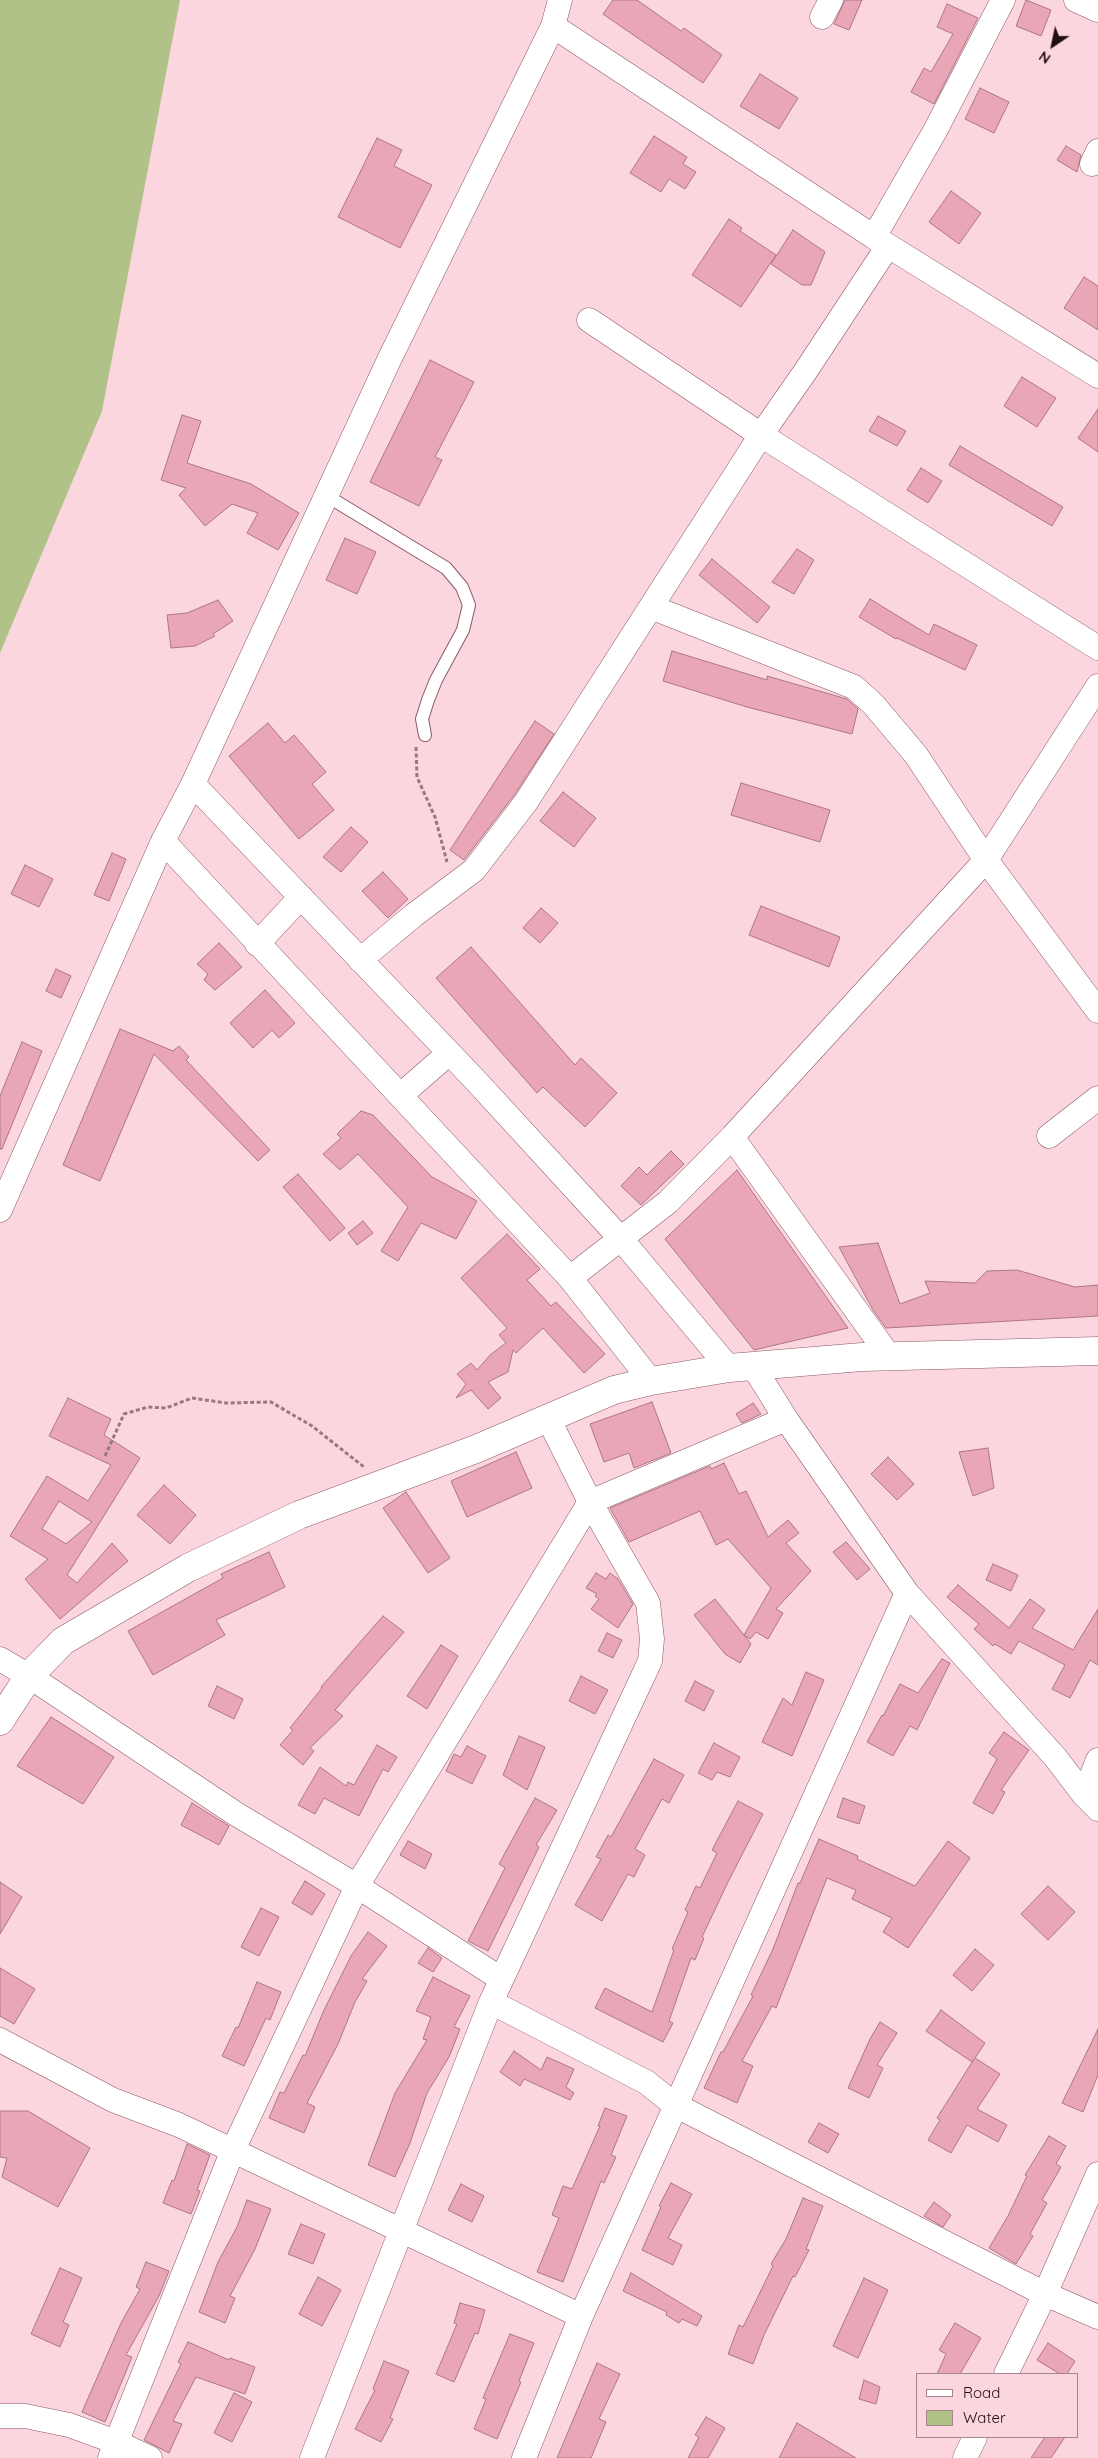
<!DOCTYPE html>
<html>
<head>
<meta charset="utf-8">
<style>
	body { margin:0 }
	#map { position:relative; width:1098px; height:2458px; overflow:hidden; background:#fcd6df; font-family:Quicksand,sans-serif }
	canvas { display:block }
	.legend { position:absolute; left:916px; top:2373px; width:162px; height:65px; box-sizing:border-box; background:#fcd6df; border:1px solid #a4868d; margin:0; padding:6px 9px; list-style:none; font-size:15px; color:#210d13 }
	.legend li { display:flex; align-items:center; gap:10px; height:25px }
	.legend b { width:25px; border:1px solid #a4868d }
	.north { position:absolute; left:1028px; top:20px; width:50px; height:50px; -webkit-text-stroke:4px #fcd6df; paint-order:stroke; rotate:214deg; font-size:14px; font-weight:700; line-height:20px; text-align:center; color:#210d13 }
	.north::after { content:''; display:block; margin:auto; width:18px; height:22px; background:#210d13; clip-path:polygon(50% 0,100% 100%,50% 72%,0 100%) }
</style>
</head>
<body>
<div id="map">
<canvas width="1098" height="2458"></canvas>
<ul class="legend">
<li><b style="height:6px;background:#fff"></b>Road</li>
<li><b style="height:14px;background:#b0c288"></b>Water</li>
</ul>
<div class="north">N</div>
</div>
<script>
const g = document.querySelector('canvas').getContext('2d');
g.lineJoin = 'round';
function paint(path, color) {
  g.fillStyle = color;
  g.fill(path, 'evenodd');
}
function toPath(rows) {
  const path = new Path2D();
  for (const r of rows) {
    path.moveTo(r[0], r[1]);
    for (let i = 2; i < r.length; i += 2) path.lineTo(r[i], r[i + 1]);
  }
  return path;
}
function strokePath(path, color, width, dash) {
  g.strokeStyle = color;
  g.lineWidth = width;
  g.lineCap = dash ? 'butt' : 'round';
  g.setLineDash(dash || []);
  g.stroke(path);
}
paint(toPath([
	[0,0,180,0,102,411,0,653]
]), '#b0c288');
const building = toPath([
	[613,0,637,0,681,31,684,28,722,55,703,83,603,14,613,0],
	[845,0,862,0,849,30,834,24,845,0],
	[1026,0,1051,10,1041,36,1016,26,1026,0],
	[947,4,978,18,934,104,911,92,924,68,931,72,953,34,937,27,947,4],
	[760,74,798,98,779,129,740,106,760,74],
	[980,88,1009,102,994,133,965,119,980,88],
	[654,136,687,157,683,164,696,172,685,189,669,179,661,192,630,173,654,136],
	[377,138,402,150,394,166,432,185,400,248,338,217,377,138],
	[1066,146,1081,155,1077,172,1057,160,1066,146],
	[951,191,981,213,959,244,929,222,951,191],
	[729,219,742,228,740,231,776,255,741,307,692,275,729,219],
	[793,230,825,252,811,285,802,285,771,264,793,230],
	[1084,277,1098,286,1098,330,1064,308,1084,277],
	[430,360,474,382,435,457,442,460,419,506,370,482,430,360],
	[1022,377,1056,398,1037,427,1004,406,1022,377],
	[1098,409,1098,452,1078,438,1098,409],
	[182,415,201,421,187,463,251,484,299,513,278,550,247,533,258,513,232,504,205,526,179,495,186,488,161,480,182,415],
	[878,416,906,431,897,446,869,431,878,416],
	[960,446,1063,507,1052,526,949,465,960,446],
	[921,468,942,481,928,503,907,490,921,468],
	[345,538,376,552,357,594,326,580,345,538],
	[797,549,814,560,794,594,772,582,797,549],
	[712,559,770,607,757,623,699,575,712,559],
	[870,599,929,635,934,624,977,645,965,670,897,638,896,639,859,617,870,599],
	[218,600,233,621,213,634,215,636,195,646,171,648,167,615,187,613,218,600],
	[672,651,767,680,767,676,847,699,858,709,852,734,747,707,663,681,672,651],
	[535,721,554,734,515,794,464,860,450,850,535,721],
	[268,723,285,743,294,735,326,772,312,784,334,810,299,839,229,756,268,723],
	[741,783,830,810,820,842,731,815,741,783],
	[563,792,596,818,574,847,540,821,563,792],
	[351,827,368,842,341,872,323,857,351,827],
	[112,853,126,859,109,901,94,895,112,853],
	[25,865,53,879,39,907,11,894,25,865],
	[383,872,408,899,388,918,362,891,383,872],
	[761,906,840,937,829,967,749,935,761,906],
	[541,908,558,923,540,943,523,928,541,908],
	[219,943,242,967,215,990,204,980,208,974,197,964,219,943],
	[471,947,575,1065,581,1058,617,1093,585,1127,543,1087,537,1093,436,978,471,947],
	[56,969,71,976,61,998,46,991,56,969],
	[265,990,295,1023,279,1038,272,1030,253,1048,230,1023,265,990],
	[120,1029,173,1051,179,1046,189,1057,186,1060,270,1150,258,1161,154,1054,100,1181,63,1165,120,1029],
	[22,1042,42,1051,2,1149,0,1149,0,1096,22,1042],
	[361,1111,373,1115,432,1177,477,1201,456,1239,421,1223,398,1261,381,1251,408,1207,358,1154,340,1170,323,1154,341,1138,337,1134,361,1111],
	[671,1151,684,1164,641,1205,621,1186,639,1167,647,1175,671,1151],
	[737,1170,848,1328,754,1350,665,1239,737,1170],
	[298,1174,345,1228,330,1241,283,1187,298,1174],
	[363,1221,373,1233,357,1245,348,1233,363,1221],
	[507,1234,540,1269,527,1280,551,1306,556,1302,605,1354,584,1373,543,1328,516,1353,513,1350,508,1372,488,1382,501,1398,488,1409,471,1390,456,1398,466,1384,457,1374,471,1363,477,1370,490,1355,506,1343,499,1335,507,1328,461,1278,507,1234],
	[878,1243,900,1304,930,1293,925,1281,975,1283,987,1271,1017,1270,1075,1287,1098,1285,1098,1316,886,1328,873,1310,839,1247,878,1243],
	[68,1398,111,1419,104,1435,140,1458,67,1575,77,1583,112,1543,128,1561,60,1619,25,1579,48,1559,10,1536,47,1476,88,1501,111,1465,49,1436,68,1398],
	[59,1501,92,1522,66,1544,42,1529,59,1501],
	[652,1402,671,1453,634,1468,629,1453,604,1462,590,1424,652,1402],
	[753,1403,761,1414,742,1423,736,1414,753,1403],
	[988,1448,994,1488,973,1496,959,1452,988,1448],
	[516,1452,532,1488,467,1517,451,1481,516,1452],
	[888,1457,914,1484,897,1500,871,1474,888,1457],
	[724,1463,739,1494,746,1491,768,1537,788,1520,799,1533,786,1543,811,1571,776,1609,783,1613,768,1639,756,1632,750,1639,744,1635,751,1644,740,1663,725,1654,694,1615,715,1599,744,1635,771,1588,728,1539,716,1545,700,1511,629,1542,610,1508,710,1466,711,1469,724,1463],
	[164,1485,196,1515,170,1544,137,1515,164,1485],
	[406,1492,450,1558,428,1573,383,1508,406,1492],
	[846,1542,870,1569,857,1580,833,1552,846,1542],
	[269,1552,285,1587,216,1620,225,1635,153,1675,128,1631,223,1578,221,1574,269,1552],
	[993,1564,1018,1575,1011,1591,986,1580,993,1564],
	[596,1573,606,1579,610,1573,618,1579,633,1604,618,1628,591,1609,599,1599,595,1596,597,1594,586,1588,596,1573],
	[958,1585,1009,1628,1030,1599,1045,1610,1032,1628,1073,1650,1098,1609,1098,1665,1090,1660,1070,1698,1052,1689,1065,1665,1019,1641,1011,1654,995,1644,993,1646,974,1629,979,1624,947,1597,958,1585],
	[383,1616,404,1632,335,1710,343,1716,310,1748,314,1751,303,1765,280,1745,293,1730,290,1728,322,1688,321,1687,383,1616],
	[607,1633,622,1640,613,1658,598,1651,607,1633],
	[441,1645,458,1656,427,1709,407,1696,441,1645],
	[942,1659,950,1663,917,1730,910,1726,893,1756,867,1742,882,1715,883,1716,900,1684,918,1693,942,1659],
	[806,1672,824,1680,792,1756,762,1742,783,1698,792,1705,806,1672],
	[581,1676,608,1690,595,1714,569,1701,581,1676],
	[695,1681,714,1691,704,1711,685,1701,695,1681],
	[217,1686,243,1699,234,1719,208,1706,217,1686],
	[51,1717,114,1757,83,1804,17,1766,51,1717],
	[1004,1732,1029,1750,1001,1790,1005,1792,993,1814,973,1803,997,1759,989,1753,1004,1732],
	[519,1736,545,1747,527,1790,503,1775,519,1736],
	[714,1743,740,1757,730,1777,717,1772,712,1780,698,1773,714,1743],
	[377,1745,397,1757,388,1772,383,1769,359,1816,324,1798,315,1814,298,1805,320,1767,346,1786,348,1782,354,1785,377,1745],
	[467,1746,486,1756,472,1784,446,1771,454,1754,461,1757,467,1746],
	[654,1759,684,1775,669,1803,662,1799,635,1849,645,1855,634,1877,628,1874,602,1921,575,1905,601,1859,596,1857,608,1835,611,1837,654,1759],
	[535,1798,557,1810,536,1845,539,1847,488,1951,468,1941,505,1868,499,1864,535,1798],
	[843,1798,865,1806,859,1824,837,1817,843,1798],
	[738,1801,763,1814,729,1880,702,1937,704,1938,695,1960,691,1958,669,2021,673,2023,663,2042,595,2008,605,1988,652,2012,674,1950,672,1949,688,1912,685,1910,696,1886,700,1888,717,1853,712,1850,738,1801],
	[192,1803,229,1826,219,1845,181,1825,192,1803],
	[819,1839,858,1856,857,1859,915,1886,948,1841,970,1858,908,1948,883,1932,892,1918,852,1899,856,1890,827,1878,776,2008,772,2006,742,2061,753,2066,737,2103,704,2088,721,2052,723,2052,753,1996,751,1995,773,1949,798,1883,800,1883,819,1839],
	[408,1841,432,1854,425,1869,400,1855,408,1841],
	[305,1881,325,1894,312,1915,292,1903,305,1881],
	[0,1882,22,1897,0,1934,0,1882],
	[1048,1886,1075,1912,1048,1940,1021,1914,1048,1886],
	[261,1908,279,1917,259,1956,241,1947,261,1908],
	[368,1932,387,1946,362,1979,367,1981,355,2002,338,2044,307,2103,315,2107,304,2133,269,2118,280,2092,284,2093,303,2055,305,2056,324,2010,351,1956,368,1932],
	[428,1948,442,1958,433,1972,418,1963,428,1948],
	[975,1949,994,1965,972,1991,953,1975,975,1949],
	[0,1968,35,1989,14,2024,0,2016,0,1968],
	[433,1977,470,1996,454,2027,460,2029,449,2057,427,2093,410,2143,395,2177,368,2165,395,2093,427,2040,423,2039,431,2017,416,2011,433,1977],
	[257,1982,281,1992,270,2020,266,2018,244,2066,222,2056,236,2027,238,2028,257,1982],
	[941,2010,985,2043,975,2058,1000,2074,977,2109,1007,2125,998,2142,967,2125,951,2153,928,2140,940,2120,937,2118,974,2059,972,2062,926,2031,941,2010],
	[880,2022,897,2033,877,2065,883,2068,869,2098,848,2088,870,2039,880,2022],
	[1098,2029,1098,2075,1083,2112,1062,2103,1098,2029],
	[514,2051,541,2070,547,2057,574,2069,566,2087,574,2093,570,2100,524,2079,520,2086,500,2072,514,2051],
	[605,2108,627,2116,611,2155,616,2157,604,2183,601,2181,563,2282,537,2272,559,2218,552,2215,563,2186,572,2189,600,2126,598,2126,605,2108],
	[0,2111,28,2111,90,2148,58,2207,2,2177,7,2158,0,2157,0,2111],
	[819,2123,839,2134,828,2153,808,2142,819,2123],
	[1049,2136,1066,2146,1056,2164,1061,2167,1042,2200,1047,2203,1030,2234,1033,2236,1016,2264,989,2248,1008,2216,1027,2176,1025,2175,1049,2136],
	[187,2144,210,2155,197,2190,200,2191,191,2214,163,2203,172,2180,174,2181,187,2144],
	[671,2183,692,2194,668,2238,682,2245,673,2265,642,2250,661,2207,659,2206,671,2183],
	[461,2184,484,2196,472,2222,448,2210,461,2184],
	[803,2198,823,2206,806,2249,809,2250,795,2277,793,2276,764,2335,753,2364,728,2354,739,2325,743,2327,773,2266,771,2264,786,2239,803,2198],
	[247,2200,271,2209,255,2249,230,2296,235,2298,225,2323,199,2312,218,2262,237,2227,247,2200],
	[934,2202,951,2215,943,2227,924,2216,934,2202],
	[301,2224,325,2234,313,2264,288,2254,301,2224],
	[146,2262,169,2271,159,2296,126,2355,132,2357,105,2422,82,2412,121,2323,140,2289,136,2287,146,2262],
	[60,2268,82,2278,63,2322,69,2325,60,2347,31,2334,60,2268],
	[631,2273,702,2316,697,2326,682,2319,679,2323,666,2315,667,2312,623,2291,631,2273],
	[318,2277,341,2290,322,2326,299,2314,318,2277],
	[864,2278,888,2290,858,2358,833,2346,864,2278],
	[460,2303,485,2310,478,2334,475,2333,454,2382,436,2374,457,2324,454,2323,460,2303],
	[955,2323,981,2338,960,2374,937,2374,946,2354,939,2350,955,2323],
	[510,2334,534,2343,519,2381,521,2382,497,2439,474,2429,486,2399,483,2398,510,2334],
	[188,2342,229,2360,230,2358,255,2367,245,2394,196,2377,173,2421,182,2424,169,2453,144,2440,181,2364,178,2362,188,2342],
	[1048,2343,1075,2361,1067,2374,1060,2374,1037,2360,1048,2343],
	[384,2361,409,2371,390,2418,393,2419,381,2442,355,2429,375,2390,373,2389,384,2361],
	[597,2363,620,2374,599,2419,606,2422,591,2458,557,2458,597,2363],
	[864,2380,880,2387,876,2404,859,2399,864,2380],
	[234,2393,252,2402,232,2442,214,2433,234,2393],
	[706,2417,725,2428,708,2458,688,2458,699,2437,695,2435,706,2417],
	[797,2423,856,2458,779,2458,797,2423],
	[1045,2437,1065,2437,1051,2458,1031,2458,1045,2437]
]);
paint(building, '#e9a6b7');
strokePath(building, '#ad7684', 1);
const lane = toPath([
	[327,496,446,568,462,587,469,605,463,630,436,680,428,700,422,719,425,735]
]);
const street = toPath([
	[1076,0,1098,10],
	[822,17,831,0],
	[553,26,874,237,1098,376],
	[1092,164,1098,151],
	[874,237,935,131,1003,0],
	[589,320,761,435,1098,648],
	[651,607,854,687,873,704,916,755,986,860,1098,1011],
	[193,784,478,1083,621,1239,729,1368],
	[163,841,570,1278,651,1381],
	[257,944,301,897],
	[360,960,414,915,474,870,526,802,761,435,805,372,888,246],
	[401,1095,449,1053],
	[1049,1136,1098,1098],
	[732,1137,889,1356],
	[0,1210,163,841,193,784,389,360,553,26,560,0],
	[570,1278,668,1202,732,1137,986,860,1098,686],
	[753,1366,786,1419,907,1593,1055,1757,1084,1795,1098,1809],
	[0,1659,29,1676,236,1814,357,1886,501,1979],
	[1084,1795,1098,1760],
	[491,2002,646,2082,675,2105,1045,2294,1098,2317],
	[0,2040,113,2100,179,2125,581,2316],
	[1006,2374,1045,2294,1098,2174],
	[0,2416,25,2416,69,2425,116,2442,150,2458],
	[110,2458,233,2150,357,1886,590,1502,786,1419],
	[312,2458,491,2002,650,1661,652,1639,648,1603,590,1502,548,1418],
	[524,2458,581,2316,907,1593],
	[965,2458,975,2437]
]);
const secondary = toPath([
	[0,1721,29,1676,63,1641,188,1568,299,1515,476,1449,614,1390,651,1381,729,1368,862,1357,1098,1351]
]);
strokePath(lane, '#8c5866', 14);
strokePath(street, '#8c5866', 25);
strokePath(secondary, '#8c5866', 29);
strokePath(toPath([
	[416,747,417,777,435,817,447,862],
	[105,1456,124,1414,148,1407,166,1408,192,1398,226,1403,271,1402,312,1426,364,1467]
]), '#967880', 3, [4, 2.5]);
strokePath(lane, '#fff', 12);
strokePath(street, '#fff', 24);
strokePath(secondary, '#fff', 28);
</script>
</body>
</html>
